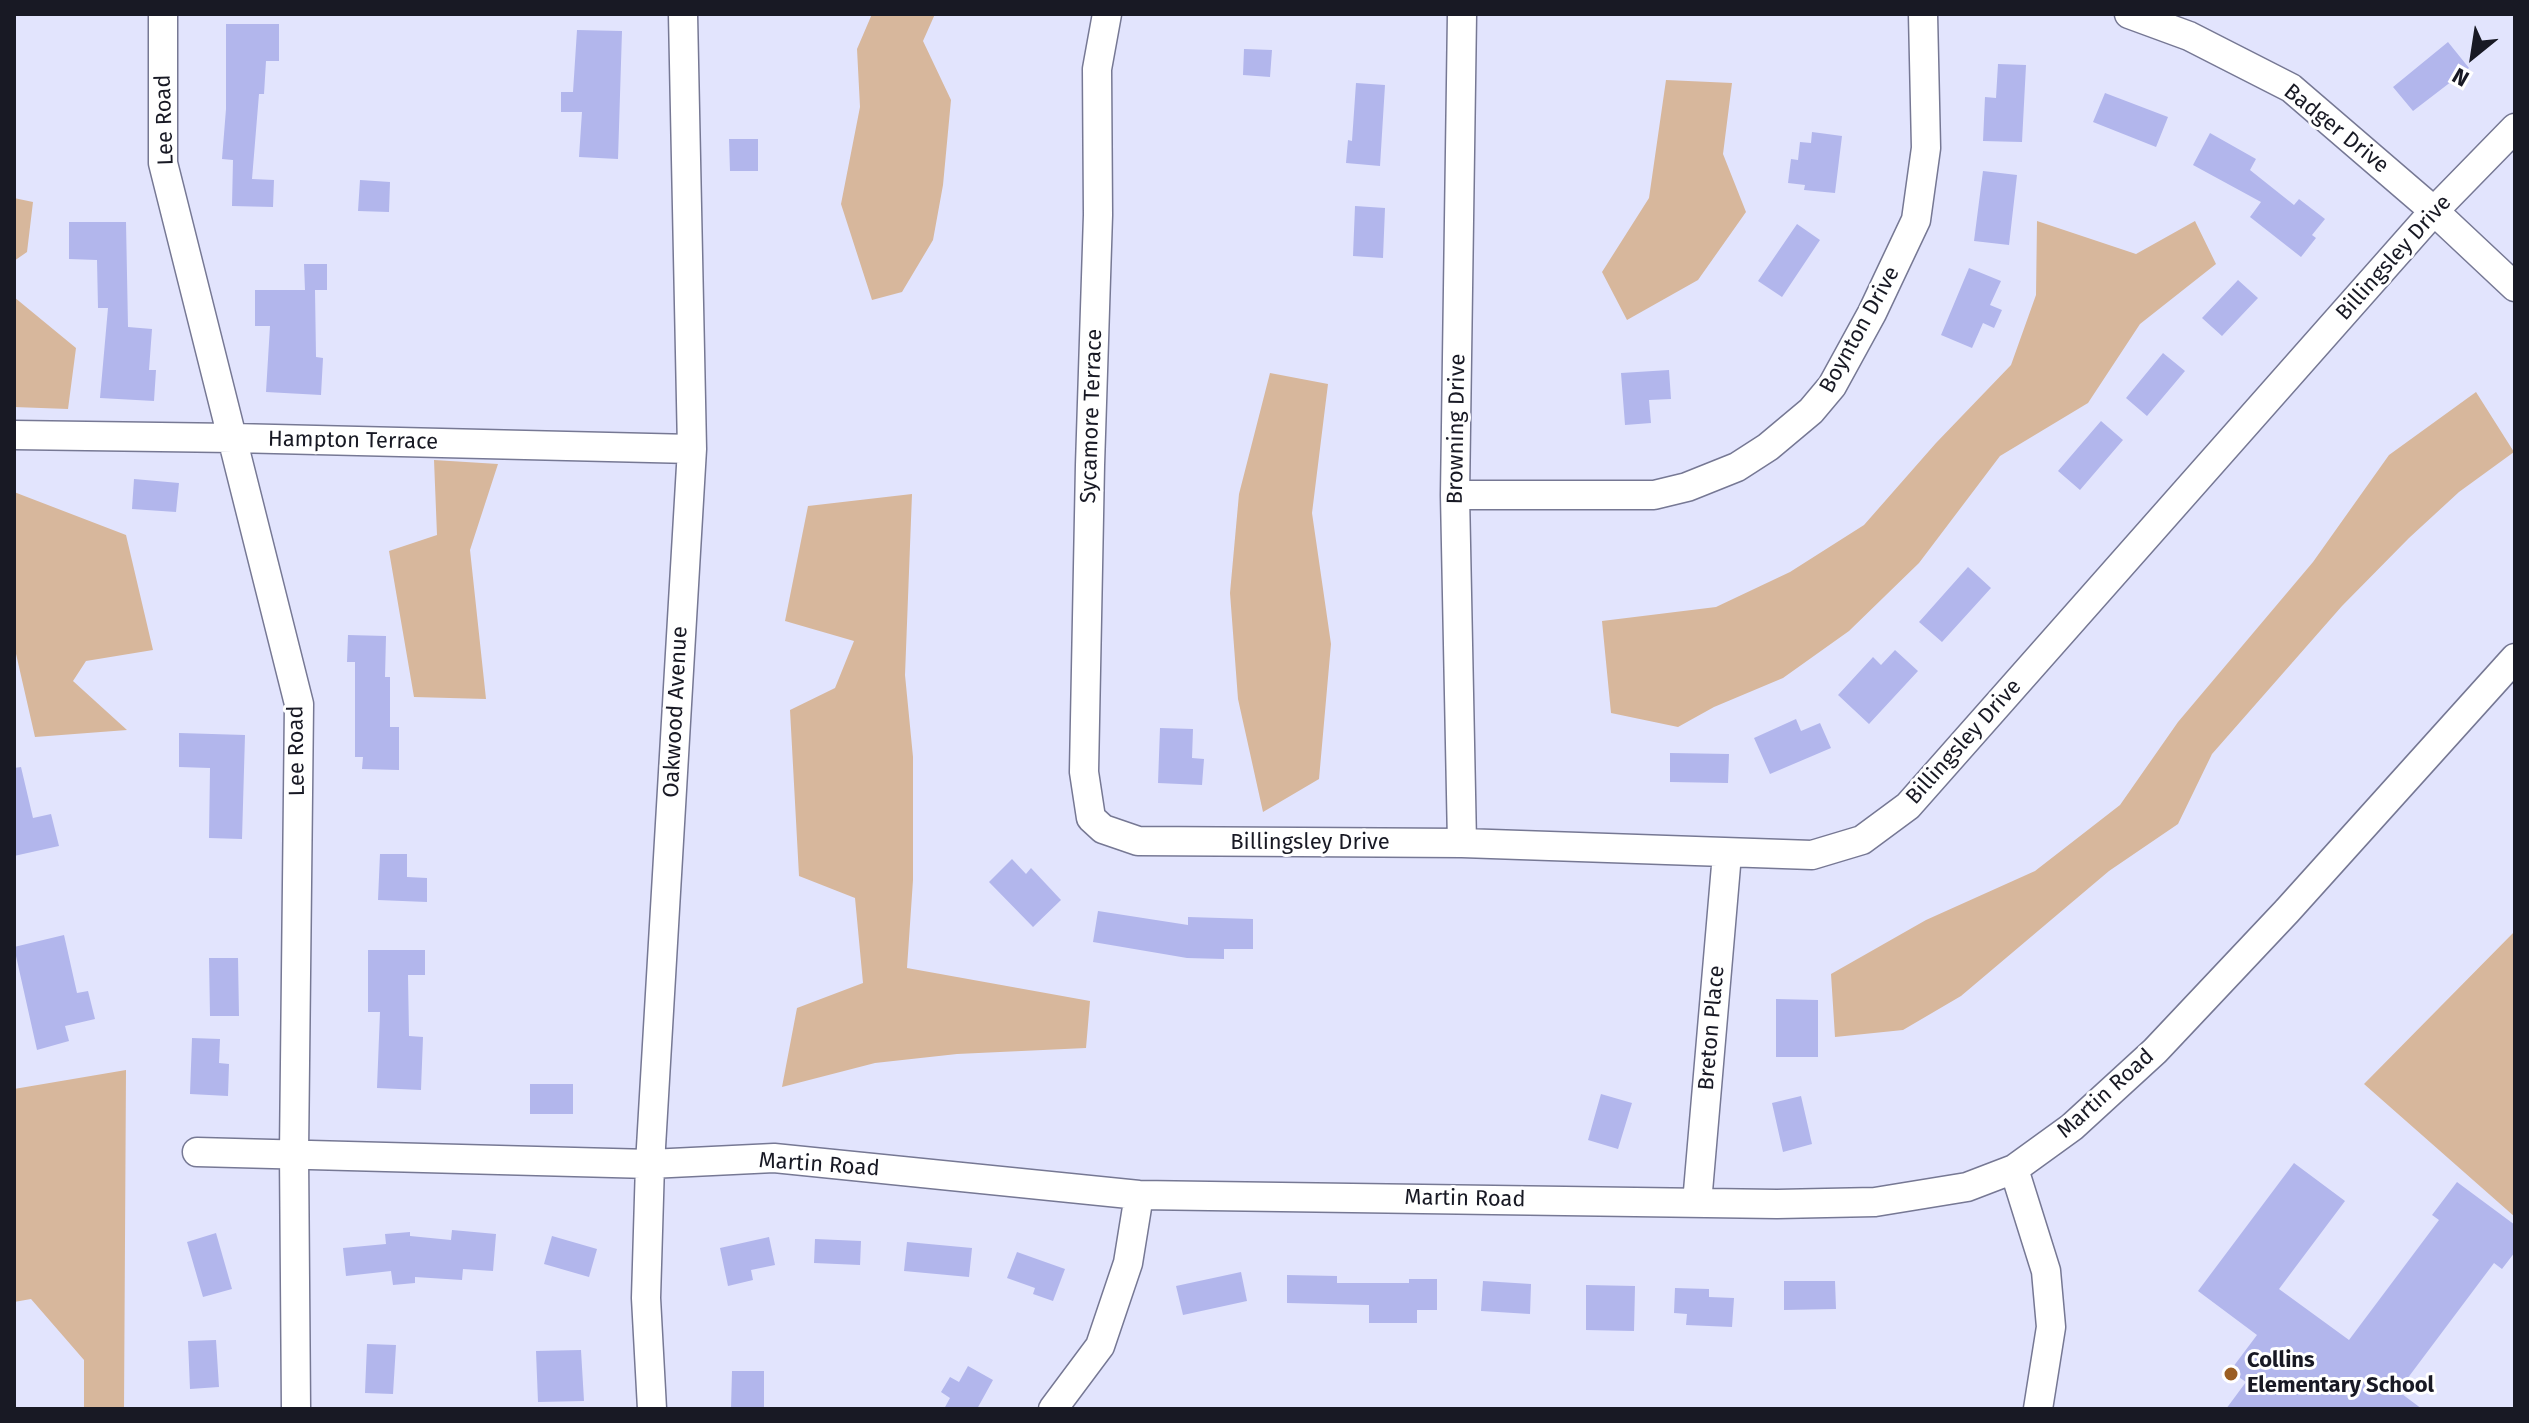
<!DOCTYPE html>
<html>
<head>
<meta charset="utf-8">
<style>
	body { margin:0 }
	#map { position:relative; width:2529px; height:1423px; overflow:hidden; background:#e2e4fd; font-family:"Fira Sans",sans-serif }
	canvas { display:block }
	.frame { position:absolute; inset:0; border:16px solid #181924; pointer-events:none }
	.north { position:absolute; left:2433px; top:16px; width:80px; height:80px; -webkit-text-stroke:6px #fff; paint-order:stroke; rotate:210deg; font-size:22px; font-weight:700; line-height:32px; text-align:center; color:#181924 }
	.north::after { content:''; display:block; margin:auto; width:28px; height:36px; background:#181924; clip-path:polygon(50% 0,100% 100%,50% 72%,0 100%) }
</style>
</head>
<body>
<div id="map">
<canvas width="2529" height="1423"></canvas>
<div class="frame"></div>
<div class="north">N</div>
</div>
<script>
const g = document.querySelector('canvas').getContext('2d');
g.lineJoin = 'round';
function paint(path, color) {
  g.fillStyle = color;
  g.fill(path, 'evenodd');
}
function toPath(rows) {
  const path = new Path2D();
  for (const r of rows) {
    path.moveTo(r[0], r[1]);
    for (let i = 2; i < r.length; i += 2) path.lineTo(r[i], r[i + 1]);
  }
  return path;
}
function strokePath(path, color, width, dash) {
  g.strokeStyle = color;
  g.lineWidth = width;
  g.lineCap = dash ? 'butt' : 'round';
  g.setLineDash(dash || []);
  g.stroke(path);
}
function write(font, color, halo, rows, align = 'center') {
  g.font = font + ' "Fira Sans",sans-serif';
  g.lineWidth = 6;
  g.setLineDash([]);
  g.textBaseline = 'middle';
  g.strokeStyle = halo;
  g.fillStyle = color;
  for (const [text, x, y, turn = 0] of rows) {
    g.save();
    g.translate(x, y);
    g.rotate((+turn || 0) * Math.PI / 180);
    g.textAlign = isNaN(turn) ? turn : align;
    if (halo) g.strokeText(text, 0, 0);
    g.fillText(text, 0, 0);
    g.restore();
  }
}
paint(toPath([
	[872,14,935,14,923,41,951,100,943,185,933,240,902,292,872,300,841,204,860,107,857,49],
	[1666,80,1732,83,1723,154,1746,212,1698,280,1627,320,1602,272,1649,198],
	[14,198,33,202,27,252,14,261],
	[2037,221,2136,254,2195,221,2216,264,2140,324,2088,403,2000,456,1919,563,1849,631,1783,678,1714,707,1678,727,1611,713,1602,621,1716,607,1790,572,1864,525,1936,443,2011,365,2036,295],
	[14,297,76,348,68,409,14,407],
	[1270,373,1328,384,1312,513,1331,644,1319,779,1263,812,1238,699,1230,593,1239,494],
	[2476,392,2514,452,2459,492,2409,538,2342,606,2212,754,2178,824,2109,871,1961,996,1903,1030,1835,1037,1831,974,1926,920,2035,871,2120,805,2178,722,2313,562,2389,455],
	[434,460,498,464,470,550,486,699,414,697,389,551,437,535],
	[14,492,126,535,153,650,86,661,73,681,127,730,35,737,14,645],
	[912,494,905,675,913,757,913,880,907,968,1090,1001,1086,1048,957,1054,875,1063,782,1087,797,1008,863,983,855,898,799,876,790,710,835,688,854,641,785,621,808,506],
	[2515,931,2515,1217,2364,1084],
	[126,1070,124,1409,84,1409,84,1360,31,1299,14,1302,14,1089]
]), '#d7b79c');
paint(toPath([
	[226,24,279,24,279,61,266,61,264,94,259,94,252,179,274,180,273,207,232,206,233,160,222,159,226,109],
	[577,30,622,31,618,159,579,157,582,112,561,112,561,92,573,92],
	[2448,42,2469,68,2413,111,2393,87],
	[1244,49,1272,50,1270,77,1243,75],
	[1998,64,2026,65,2022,142,1983,141,1985,97,1996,98],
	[1356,83,1385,85,1380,166,1346,163,1348,140,1352,141],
	[2105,93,2168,117,2156,147,2093,122],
	[1812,132,1842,136,1835,193,1804,190,1805,185,1788,183,1791,159,1798,160,1800,142,1811,143],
	[2210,133,2256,159,2250,170,2294,205,2299,199,2325,219,2312,235,2316,238,2301,257,2250,217,2261,202,2193,165],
	[729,139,758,139,758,171,730,171],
	[1983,171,2017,175,2009,245,1974,241],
	[360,180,390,182,389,212,358,211],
	[1355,206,1385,208,1383,258,1353,256],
	[69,222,126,222,128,327,152,329,149,370,156,370,154,401,100,398,108,308,98,308,97,260,69,259],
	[1797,224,1820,240,1782,297,1758,281],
	[304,264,327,264,327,290,315,290,316,357,323,358,321,395,266,392,270,326,255,326,255,290,305,290],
	[1969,268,2001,281,1990,305,2002,310,1994,328,1983,323,1972,348,1941,335],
	[2238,280,2258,298,2222,336,2202,318],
	[2163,353,2185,371,2147,416,2126,398],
	[1669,370,1671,399,1649,400,1651,423,1625,425,1621,373],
	[2101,421,2123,440,2080,490,2058,471],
	[134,479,179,483,176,512,132,509],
	[1968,567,1991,588,1942,642,1919,622],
	[348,635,386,636,385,677,390,677,390,727,399,727,399,770,362,769,363,757,355,757,355,662,347,662],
	[1895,650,1918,671,1869,724,1838,695,1873,657,1881,665],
	[1796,719,1801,731,1820,723,1831,748,1770,774,1754,738],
	[1160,728,1193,729,1192,758,1204,759,1202,785,1158,783],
	[179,733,245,735,242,839,209,838,210,768,179,767],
	[1670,753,1729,754,1728,783,1670,782],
	[21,767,33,818,51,814,59,846,14,856,14,768],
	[380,854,407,854,407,877,427,878,427,902,378,900],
	[1012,859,1026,874,1031,868,1061,900,1033,927,989,882],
	[1098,911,1188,925,1188,917,1253,919,1253,949,1224,949,1224,959,1187,958,1093,942],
	[64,935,77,993,88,991,95,1019,65,1026,69,1041,37,1050,14,947],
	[368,950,425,950,425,975,408,975,409,1036,423,1037,421,1090,377,1088,380,1012,368,1012],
	[209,958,238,958,239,1016,210,1016],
	[1776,999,1818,1000,1818,1057,1776,1057],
	[192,1038,220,1039,219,1063,229,1064,228,1096,190,1094],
	[530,1084,573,1084,573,1114,530,1114],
	[1601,1094,1632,1103,1618,1149,1588,1140],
	[1801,1096,1812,1144,1783,1152,1772,1103],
	[2294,1163,2345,1201,2279,1289,2349,1340,2439,1220,2432,1215,2457,1182,2515,1225,2515,1252,2502,1269,2494,1263,2398,1391,2422,1409,2226,1409,2246,1382,2230,1371,2257,1335,2198,1291],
	[452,1230,496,1234,493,1271,463,1269,462,1280,415,1277,415,1283,393,1285,391,1271,346,1276,343,1248,386,1244,385,1234,410,1232,410,1236,451,1240],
	[216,1233,232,1289,203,1297,187,1242],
	[552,1236,597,1249,589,1277,544,1264],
	[769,1237,775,1265,751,1270,753,1280,728,1286,720,1248],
	[815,1239,861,1241,860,1265,814,1263],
	[907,1242,972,1248,969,1277,904,1271],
	[1017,1252,1065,1269,1053,1301,1033,1294,1035,1288,1007,1278],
	[1241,1272,1247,1301,1183,1315,1176,1286],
	[1287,1275,1337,1276,1337,1283,1409,1283,1409,1279,1437,1279,1437,1310,1417,1310,1417,1323,1369,1323,1369,1305,1287,1303],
	[1483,1281,1531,1284,1530,1314,1481,1311],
	[1784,1281,1835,1281,1836,1309,1784,1310],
	[1586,1285,1635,1286,1634,1331,1586,1330],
	[1675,1288,1709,1289,1709,1297,1734,1298,1732,1327,1686,1325,1687,1314,1674,1313],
	[216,1340,219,1387,190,1389,188,1341],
	[367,1344,396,1345,393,1394,365,1393],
	[581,1350,584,1401,538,1402,536,1351],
	[968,1366,993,1380,977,1409,944,1409,950,1398,941,1392,950,1377,959,1382],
	[732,1371,764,1371,764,1409,731,1409]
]), '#b2b6ec');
const minor = toPath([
	[163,14,163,163,299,704,294,1153,296,1409],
	[1107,14,1097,69,1098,215,1090,465,1084,772,1091,818,1103,829,1138,841,1462,843,1812,855,1862,840,1908,806,2434,211,2515,128],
	[1462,14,1455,495,1462,843],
	[2129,14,2189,36,2291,88,2434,211,2515,287],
	[14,435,233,438,692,449],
	[1455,495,1654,495,1687,487,1737,467,1768,447,1811,411,1832,386,1872,313,1916,220,1926,148,1923,14],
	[197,1152,650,1164,774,1158,1139,1195,1777,1204,1875,1202,1967,1187,2014,1169,2072,1127,2155,1051,2287,911,2515,658],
	[2014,1169,2046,1271,2051,1327,2038,1409],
	[1697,1203,1727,854],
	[652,1409,646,1298,650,1164,692,449,683,14],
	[1053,1409,1100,1346,1128,1263,1139,1195]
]);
strokePath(minor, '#767894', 31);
strokePath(minor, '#fff', 28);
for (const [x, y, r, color] of [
	[2231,1374,8,"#9b5e22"]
]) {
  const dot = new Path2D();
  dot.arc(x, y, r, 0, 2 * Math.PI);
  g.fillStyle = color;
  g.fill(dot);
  strokePath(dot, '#fff', 3);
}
write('22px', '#181924', '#fff', [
	["Lee Road",165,120,-92],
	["Badger Drive",2336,129,39],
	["Billingsley Drive",2394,258,-48],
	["Boynton Drive",1860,330,-61],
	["Sycamore Terrace",1092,416,-88],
	["Browning Drive",1457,429,-89],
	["Hampton Terrace",353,441,1],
	["Oakwood Avenue",676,712,-87],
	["Billingsley Drive",1964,742,-48],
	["Lee Road",297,751,-91],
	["Billingsley Drive",1310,843],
	["Breton Place",1712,1028,-85],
	["Martin Road",2106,1094,-42],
	["Martin Road",819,1165,4],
	["Martin Road",1465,1199,1]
]);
write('bold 22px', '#181924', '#fff', [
	["Collins",2247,1361],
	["Elementary School",2247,1386]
], 'left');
</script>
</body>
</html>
